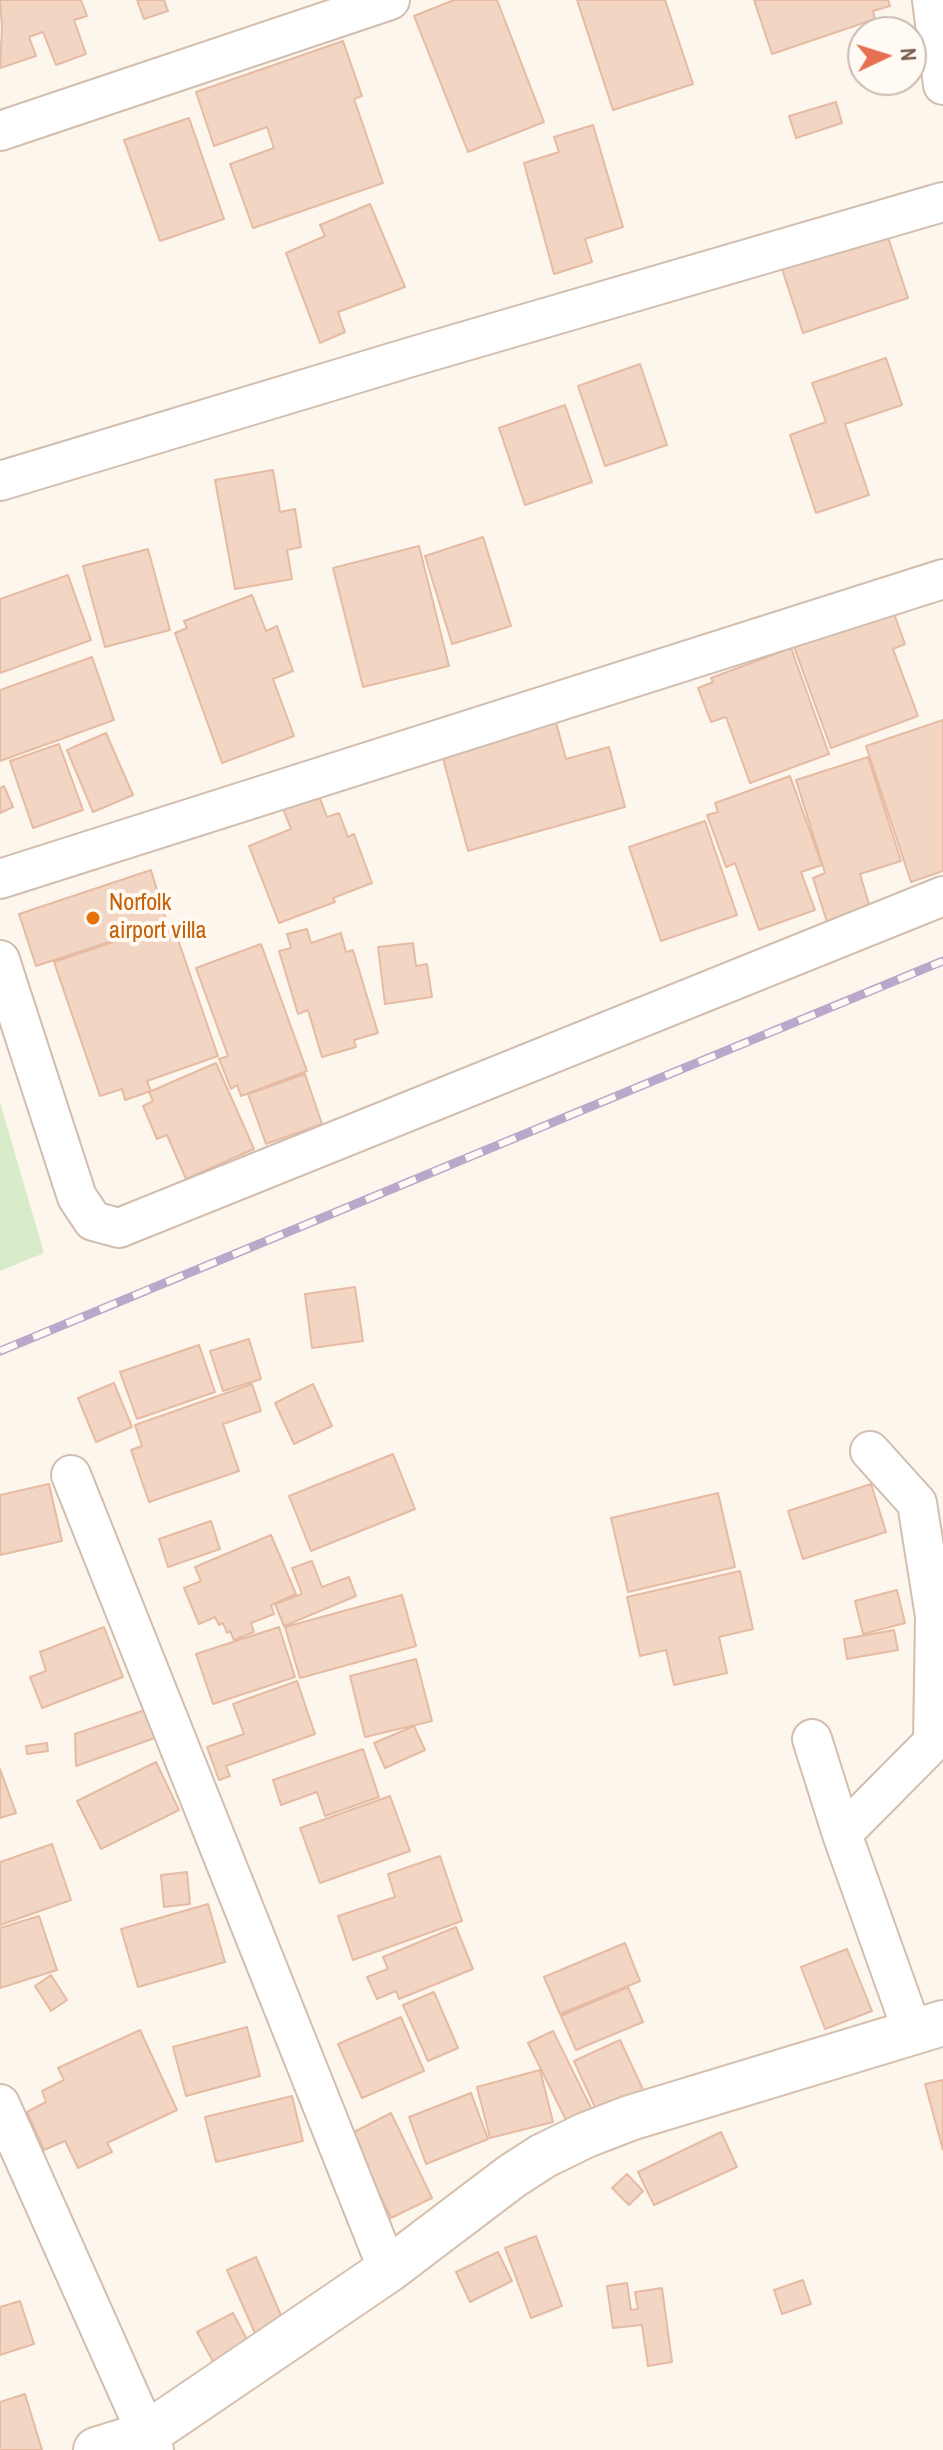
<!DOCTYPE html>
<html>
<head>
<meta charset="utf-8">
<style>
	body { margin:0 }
	#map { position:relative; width:943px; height:2450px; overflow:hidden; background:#fdf6ec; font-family:"Archivo Narrow",sans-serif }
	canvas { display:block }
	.north { position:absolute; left:847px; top:16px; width:80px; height:80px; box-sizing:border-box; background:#fffaf3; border:2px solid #cabbb1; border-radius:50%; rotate:86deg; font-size:22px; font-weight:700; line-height:32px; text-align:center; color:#7a5c4d }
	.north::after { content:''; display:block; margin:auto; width:28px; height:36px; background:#e76f51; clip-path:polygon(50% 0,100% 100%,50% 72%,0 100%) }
</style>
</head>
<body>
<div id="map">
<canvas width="943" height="2450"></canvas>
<div class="north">N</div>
</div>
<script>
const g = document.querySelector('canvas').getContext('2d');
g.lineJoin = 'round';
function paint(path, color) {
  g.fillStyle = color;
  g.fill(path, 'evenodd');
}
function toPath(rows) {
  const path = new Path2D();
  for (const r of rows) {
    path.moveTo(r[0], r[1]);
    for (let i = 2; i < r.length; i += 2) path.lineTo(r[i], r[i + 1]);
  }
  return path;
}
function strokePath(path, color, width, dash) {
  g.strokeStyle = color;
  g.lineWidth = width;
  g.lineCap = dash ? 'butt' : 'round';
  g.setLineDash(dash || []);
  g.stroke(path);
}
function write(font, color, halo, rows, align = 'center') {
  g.font = font + ' "Archivo Narrow",sans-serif';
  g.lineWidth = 8;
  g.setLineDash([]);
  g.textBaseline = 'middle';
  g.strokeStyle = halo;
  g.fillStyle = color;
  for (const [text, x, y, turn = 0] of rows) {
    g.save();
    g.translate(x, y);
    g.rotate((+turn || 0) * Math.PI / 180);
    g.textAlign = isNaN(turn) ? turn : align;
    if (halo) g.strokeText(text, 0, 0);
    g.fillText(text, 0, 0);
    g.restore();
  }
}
paint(toPath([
	[0,1102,44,1253,0,1271]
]), '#d8ecc9');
const building = toPath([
	[0,0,81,0,87,16,74,20,86,54,56,65,43,32,29,37,36,56,0,68,2,27,0,0],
	[137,0,164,0,168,11,144,19,137,0],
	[454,0,497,0,544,122,468,152,414,16,454,0],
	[577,0,665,0,693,84,613,110,577,0],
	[754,0,888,0,890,6,873,11,875,19,772,54,754,0],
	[343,41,362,96,354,99,383,183,253,228,230,164,274,148,267,127,214,146,196,92,343,41],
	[836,102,842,123,796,138,789,116,836,102],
	[189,118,224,219,160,241,124,140,189,118],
	[593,125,623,227,585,239,592,262,554,274,524,163,559,152,554,137,593,125],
	[370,204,405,287,338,312,345,332,320,343,286,253,325,236,320,225,370,204],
	[887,234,908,298,803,333,782,269,887,234],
	[886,358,902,405,845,424,869,495,816,513,790,435,826,422,812,383,886,358],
	[640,364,667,445,605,466,578,386,640,364],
	[565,405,592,482,525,505,499,428,565,405],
	[273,470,280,512,295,509,301,547,287,550,292,579,235,589,215,480,273,470],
	[483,537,511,626,452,644,425,556,483,537],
	[419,546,449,666,363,687,333,568,419,546],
	[148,549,170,630,105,647,83,566,148,549],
	[68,575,91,640,0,673,0,599,68,575],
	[252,595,266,631,277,626,293,671,273,679,294,736,222,763,175,633,187,628,184,621,252,595],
	[893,611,905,644,893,649,918,716,831,748,794,647,893,611],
	[791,648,829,754,750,783,726,717,711,722,698,688,713,682,711,678,791,648],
	[92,657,114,720,0,761,0,690,92,657],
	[555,719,566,759,609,747,625,807,468,851,441,751,555,719],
	[943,720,943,871,911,882,866,746,943,720],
	[106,733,133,795,93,812,67,750,106,733],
	[59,744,83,810,33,828,10,761,59,744],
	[868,757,901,861,860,874,870,908,827,922,813,878,825,873,796,780,868,757],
	[790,776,822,865,801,872,815,910,759,930,735,863,726,867,707,815,718,812,715,803,790,776],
	[4,786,13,807,0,813,0,788,4,786],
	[319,796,327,817,339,813,348,837,354,834,372,883,333,898,335,902,279,923,249,846,291,829,283,809,319,796],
	[705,821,737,915,661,941,629,847,705,821],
	[151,870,167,923,36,966,19,914,151,870],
	[172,922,218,1056,147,1081,151,1091,125,1100,122,1089,100,1096,54,962,172,922],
	[307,929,311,943,341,933,346,952,353,950,378,1033,354,1040,356,1047,322,1057,308,1010,298,1014,279,951,291,948,287,934,307,929],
	[413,943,416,966,427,964,432,997,385,1004,378,947,413,943],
	[261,944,307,1071,241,1096,237,1085,231,1089,219,1059,228,1056,196,968,261,944],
	[216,1063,254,1149,186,1179,167,1135,157,1139,143,1106,153,1101,149,1092,216,1063],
	[305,1074,322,1124,266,1144,248,1094,305,1074],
	[355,1287,363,1341,312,1348,305,1294,355,1287],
	[249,1339,261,1379,223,1391,210,1351,249,1339],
	[199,1345,215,1392,137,1419,120,1372,199,1345],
	[114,1383,132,1427,96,1442,78,1398,114,1383],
	[252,1384,261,1411,223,1424,239,1471,149,1502,131,1450,142,1446,135,1425,252,1384],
	[313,1384,332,1426,294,1444,275,1403,313,1384],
	[393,1454,415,1509,311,1551,289,1496,393,1454],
	[49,1484,62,1541,0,1555,0,1495,49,1484],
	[871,1484,886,1532,803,1559,788,1511,871,1484],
	[718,1493,735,1567,628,1592,611,1518,718,1493],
	[211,1521,220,1549,168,1567,159,1539,211,1521],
	[271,1535,296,1594,271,1605,274,1614,251,1623,254,1632,234,1640,230,1631,227,1633,223,1623,219,1625,215,1617,199,1624,184,1588,201,1581,195,1567,271,1535],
	[312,1561,322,1587,349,1577,356,1596,284,1626,275,1604,302,1594,292,1568,312,1561],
	[740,1571,753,1629,719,1637,727,1673,674,1685,666,1650,640,1656,627,1597,740,1571],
	[897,1590,905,1623,863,1634,855,1601,897,1590],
	[402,1595,416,1646,300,1678,285,1627,402,1595],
	[104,1627,123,1677,42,1708,30,1677,46,1671,40,1652,104,1627],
	[279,1627,295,1677,213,1704,196,1654,279,1627],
	[894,1630,898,1650,847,1659,844,1639,894,1630],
	[416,1659,432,1721,365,1737,350,1676,416,1659],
	[297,1681,315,1734,226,1766,230,1776,219,1780,207,1747,244,1734,233,1704,297,1681],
	[145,1710,155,1738,76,1766,75,1734,145,1710],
	[414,1726,425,1750,385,1768,374,1743,414,1726],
	[47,1743,48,1751,27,1754,26,1746,47,1743],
	[363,1749,379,1797,325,1816,317,1792,281,1805,273,1780,363,1749],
	[156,1762,179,1810,101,1849,77,1801,156,1762],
	[0,1769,16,1813,0,1818,0,1769],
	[390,1796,410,1851,320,1883,300,1828,390,1796],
	[52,1844,71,1900,0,1925,0,1862,52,1844],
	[440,1856,462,1921,353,1960,338,1916,395,1897,388,1874,440,1856],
	[187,1872,190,1904,164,1907,161,1875,187,1872],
	[208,1904,225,1962,138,1987,121,1929,208,1904],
	[39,1916,57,1970,0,1988,0,1928,39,1916],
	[456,1927,473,1969,399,1999,396,1991,377,1999,367,1977,388,1969,383,1957,456,1927],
	[625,1943,640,1981,560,2014,544,1977,625,1943],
	[847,1949,872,2011,825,2029,801,1967,847,1949],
	[51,1975,67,2000,51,2011,35,1986,51,1975],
	[628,1987,643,2022,576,2050,561,2016,628,1987],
	[434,1992,458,2048,428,2061,403,2005,434,1992],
	[401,2017,424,2071,362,2098,338,2044,401,2017],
	[247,2027,260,2076,186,2096,173,2047,247,2027],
	[140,2030,177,2110,107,2143,112,2152,78,2168,65,2141,44,2150,27,2112,46,2102,42,2091,64,2080,58,2068,140,2030],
	[553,2031,593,2112,568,2124,528,2043,553,2031],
	[620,2040,646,2096,600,2118,574,2061,620,2040],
	[540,2070,553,2122,490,2138,477,2087,540,2070],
	[943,2080,943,2150,925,2084,943,2080],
	[471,2093,488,2139,426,2164,409,2117,471,2093],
	[292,2096,303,2141,216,2162,205,2117,292,2096],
	[391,2113,432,2198,391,2218,350,2134,391,2113],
	[721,2132,737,2167,654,2205,638,2172,721,2132],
	[627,2174,643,2191,629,2205,612,2188,627,2174],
	[536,2236,562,2306,531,2318,505,2248,536,2236],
	[498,2252,512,2281,470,2302,456,2272,498,2252],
	[256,2257,286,2327,262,2349,227,2270,256,2257],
	[803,2280,811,2304,782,2314,774,2290,803,2280],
	[627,2283,631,2310,638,2309,635,2292,662,2288,672,2362,648,2366,642,2325,613,2328,607,2286,627,2283],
	[20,2301,34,2344,0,2355,0,2307,20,2301],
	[233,2313,252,2349,216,2367,197,2332,233,2313],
	[25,2394,42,2450,0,2450,0,2402,25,2394]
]);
paint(building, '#f3d5c3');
strokePath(building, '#e6bba3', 2);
const street = toPath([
	[932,0,943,85],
	[0,131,390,0],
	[0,481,411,357,943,202],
	[0,879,943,579],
	[0,960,77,1197,93,1221,119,1228,943,896],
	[71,1475,388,2270],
	[812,1739,842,1834,913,2033],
	[842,1834,933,1742,935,1616,917,1503,870,1451],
	[0,2104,154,2450]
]);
const secondary = toPath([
	[96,2450,147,2434,388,2270,512,2176,543,2156,586,2135,630,2118,943,2023]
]);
strokePath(street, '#d1beb0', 42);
strokePath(secondary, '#d6c0b0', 48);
strokePath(street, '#fff', 38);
strokePath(secondary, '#fff', 44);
const rail = toPath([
	[0,1351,943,961]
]);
strokePath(rail, '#b9a8c9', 9);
strokePath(rail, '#fffaf3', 6, [18]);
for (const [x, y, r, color] of [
	[93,918,8,"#e8710a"]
]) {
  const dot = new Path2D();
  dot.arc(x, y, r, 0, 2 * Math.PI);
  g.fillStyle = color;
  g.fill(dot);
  strokePath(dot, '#fffaf3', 3);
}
write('24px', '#c56008', '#fffaf3', [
	["Norfolk",109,904],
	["airport villa",109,932]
], 'left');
</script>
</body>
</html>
